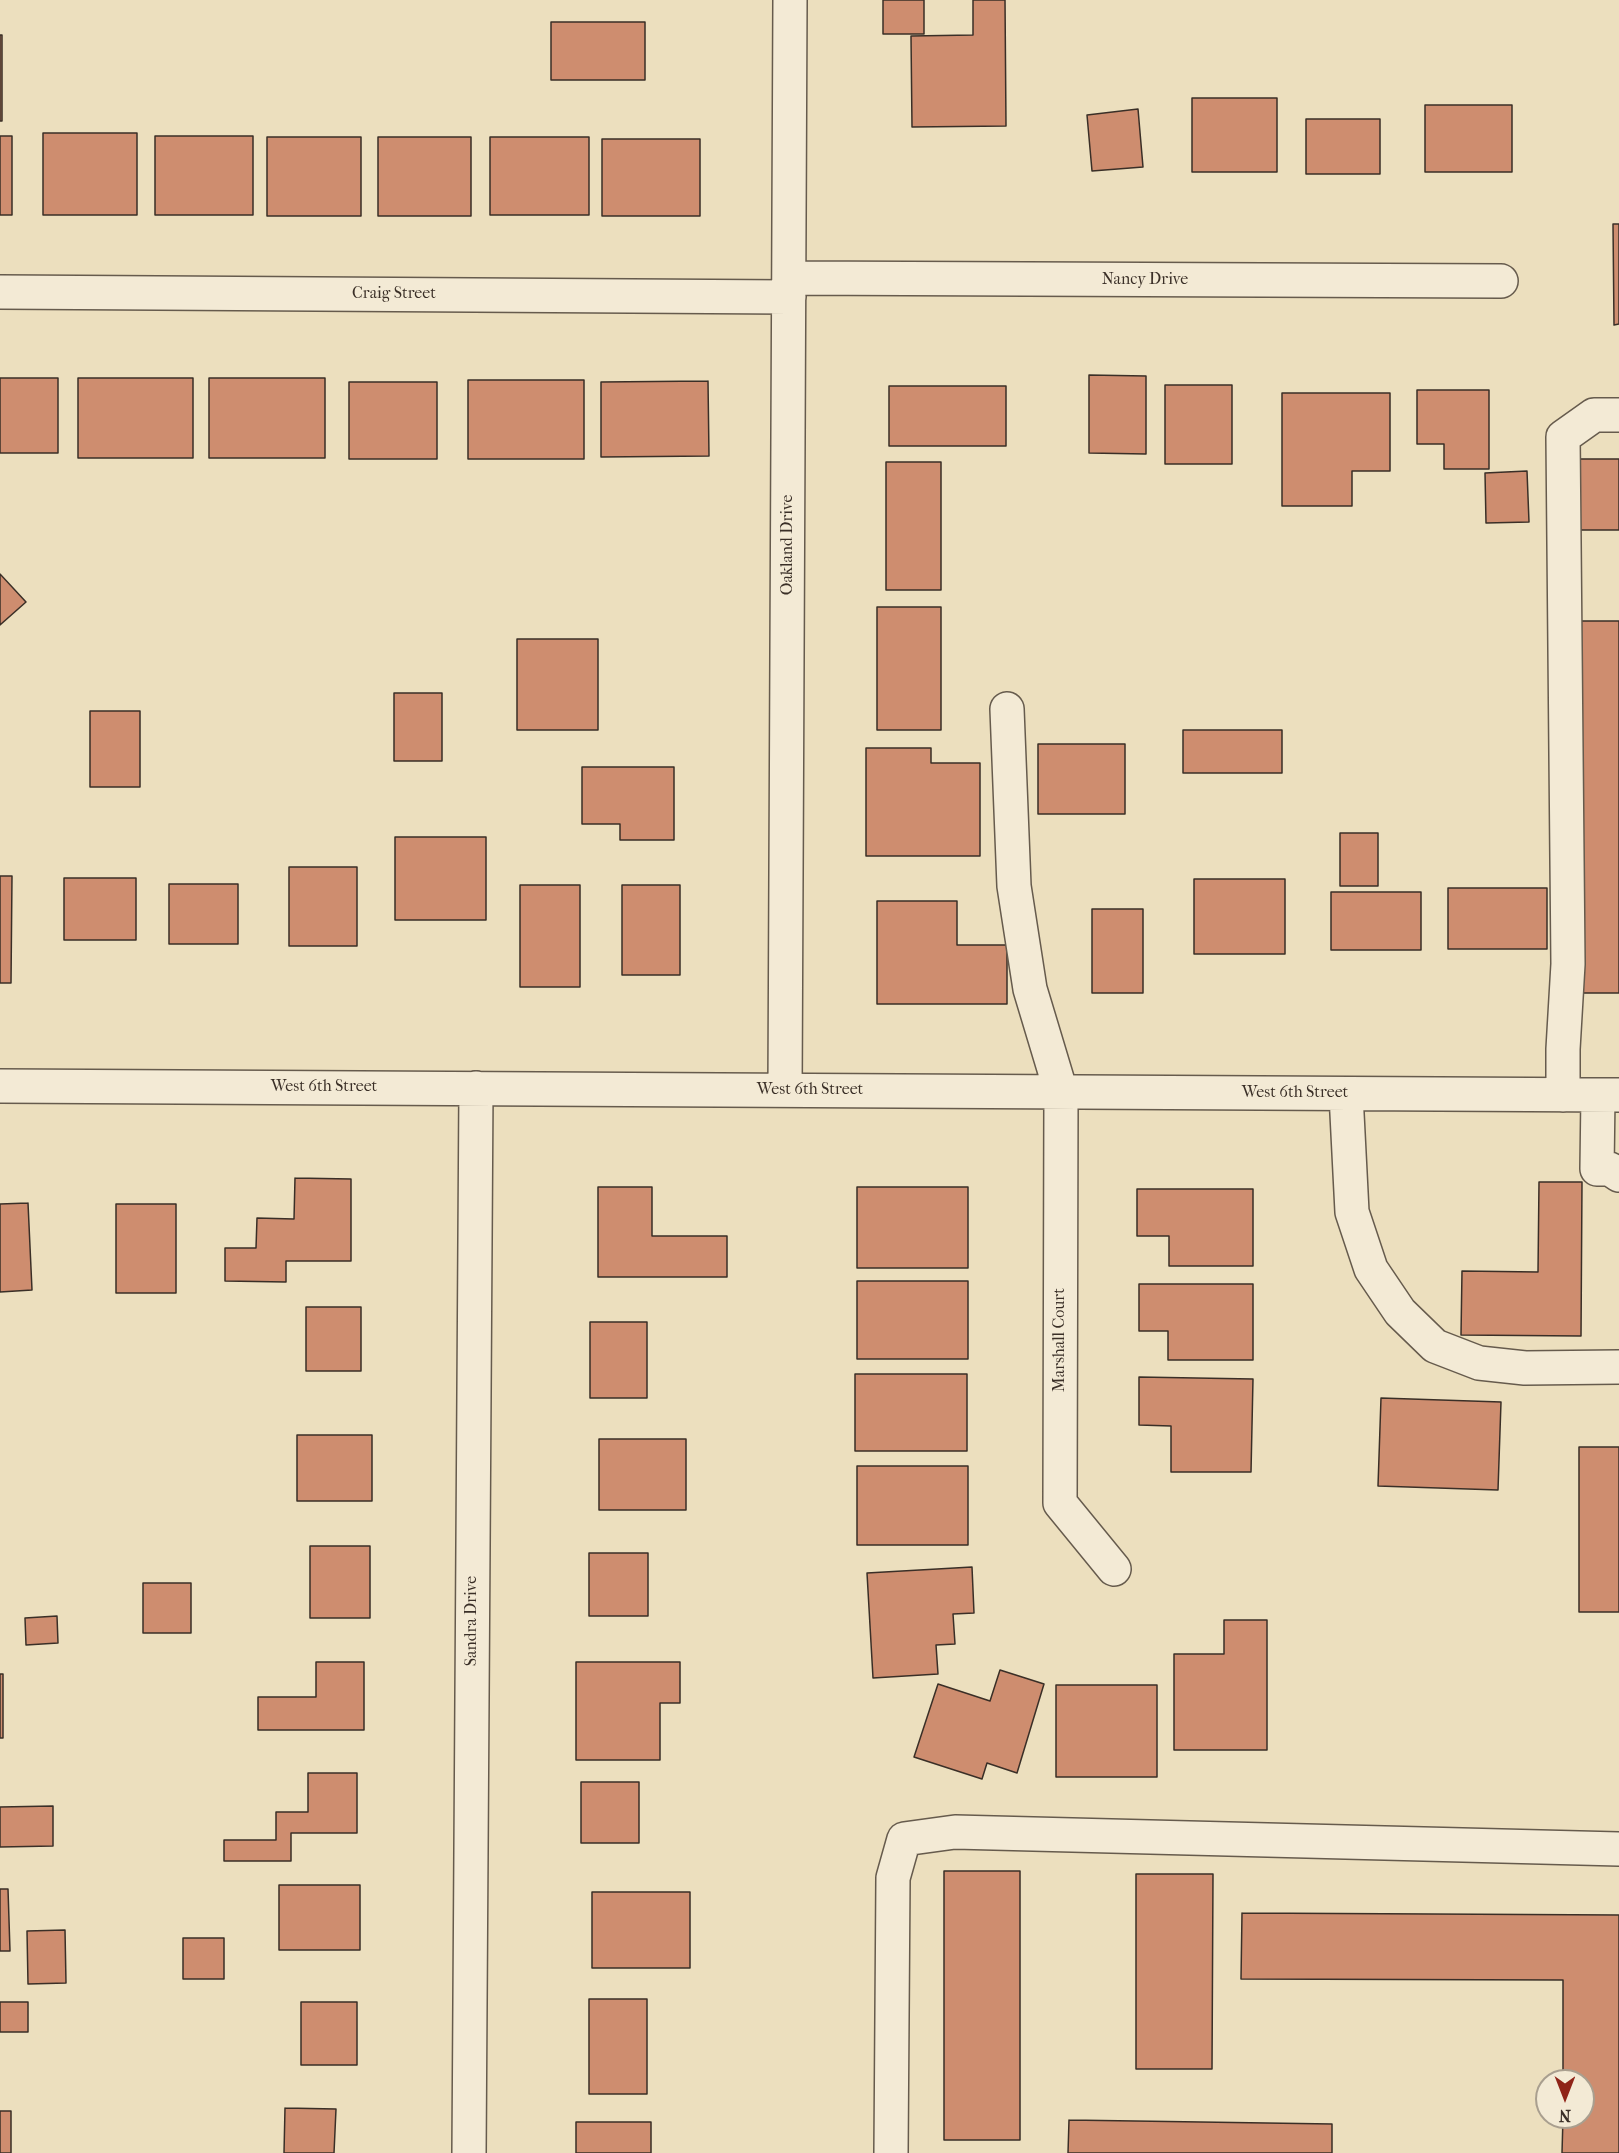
<!DOCTYPE html>
<html>
<head>
<meta charset="utf-8">
<style>
	body { margin:0 }
	#map { position:relative; width:1619px; height:2153px; overflow:hidden; background:#ecdfbe; font-family:"IM FELL French Canon",serif }
	canvas { display:block }
	.north { position:absolute; left:1535px; top:2069px; width:60px; height:60px; box-sizing:border-box; background:#f3ead5; border:2px solid #a99f8f; border-radius:50%; rotate:180deg; font-size:16px; font-weight:700; line-height:24px; text-align:center; color:#3a2f27 }
	.north::after { content:''; display:block; margin:auto; width:21px; height:27px; background:#8f2418; clip-path:polygon(50% 0,100% 100%,50% 72%,0 100%) }
</style>
</head>
<body>
<div id="map">
<canvas width="1619" height="2153"></canvas>
<div class="north">N</div>
</div>
<script>
const g = document.querySelector('canvas').getContext('2d');
g.lineJoin = 'round';
function paint(path, color) {
  g.fillStyle = color;
  g.fill(path, 'evenodd');
}
function toPath(rows) {
  const path = new Path2D();
  for (const r of rows) {
    path.moveTo(r[0], r[1]);
    for (let i = 2; i < r.length; i += 2) path.lineTo(r[i], r[i + 1]);
  }
  return path;
}
function strokePath(path, color, width, dash) {
  g.strokeStyle = color;
  g.lineWidth = width;
  g.lineCap = dash ? 'butt' : 'round';
  g.setLineDash(dash || []);
  g.stroke(path);
}
function write(font, color, halo, rows, align = 'center') {
  g.font = font + ' "IM FELL French Canon",serif';
  g.lineWidth = 4.5;
  g.setLineDash([]);
  g.textBaseline = 'middle';
  g.strokeStyle = halo;
  g.fillStyle = color;
  for (const [text, x, y, turn = 0] of rows) {
    g.save();
    g.translate(x, y);
    g.rotate((+turn || 0) * Math.PI / 180);
    g.textAlign = isNaN(turn) ? turn : align;
    if (halo) g.strokeText(text, 0, 0);
    g.fillText(text, 0, 0);
    g.restore();
  }
}
const building = toPath([
	[883,0,924,0,924,34,883,34,883,0],
	[973,0,1005,0,1006,126,912,127,911,36,973,35,973,0],
	[551,22,645,22,645,80,551,80,551,22],
	[0,35,2,35,2,121,0,121,0,35],
	[1192,98,1277,98,1277,172,1192,172,1192,98],
	[1425,105,1512,105,1512,172,1425,172,1425,105],
	[1138,109,1143,167,1092,171,1087,115,1138,109],
	[1306,119,1380,119,1380,174,1306,174,1306,119],
	[43,133,137,133,137,215,43,215,43,133],
	[0,136,12,136,12,215,0,215,0,136],
	[155,136,253,136,253,215,155,215,155,136],
	[267,137,361,137,361,216,267,216,267,137],
	[378,137,471,137,471,216,378,216,378,137],
	[490,137,589,137,589,215,490,215,490,137],
	[602,139,700,139,700,216,602,216,602,139],
	[1613,224,1619,224,1619,324,1614,325,1613,224],
	[1089,375,1146,376,1146,454,1089,453,1089,375],
	[0,378,58,378,58,453,0,453,0,378],
	[78,378,193,378,193,458,78,458,78,378],
	[209,378,325,378,325,458,209,458,209,378],
	[468,380,584,380,584,459,468,459,468,380],
	[708,381,709,456,601,457,601,382,708,381],
	[349,382,437,382,437,459,349,459,349,382],
	[1165,385,1232,385,1232,464,1165,464,1165,385],
	[889,386,1006,386,1006,446,889,446,889,386],
	[1417,390,1489,390,1489,469,1444,469,1444,444,1417,444,1417,390],
	[1282,393,1390,393,1390,471,1352,471,1352,506,1282,506,1282,393],
	[1575,459,1619,459,1619,530,1575,530,1575,459],
	[886,462,941,462,941,590,886,590,886,462],
	[1527,471,1529,522,1486,523,1485,473,1527,471],
	[0,574,26,602,0,625,0,574],
	[877,607,941,607,941,730,877,730,877,607],
	[1575,621,1619,621,1619,993,1576,993,1575,621],
	[517,639,598,639,598,730,517,730,517,639],
	[394,693,442,693,442,761,394,761,394,693],
	[90,711,140,711,140,787,90,787,90,711],
	[1183,730,1282,730,1282,773,1183,773,1183,730],
	[1038,744,1125,744,1125,814,1038,814,1038,744],
	[866,748,931,748,931,763,980,763,980,856,866,856,866,748],
	[582,767,674,767,674,840,620,840,620,824,582,824,582,767],
	[1340,833,1378,833,1378,886,1340,886,1340,833],
	[395,837,486,837,486,920,395,920,395,837],
	[289,867,357,867,357,946,289,946,289,867],
	[0,876,12,876,11,983,0,983,0,876],
	[64,878,136,878,136,940,64,940,64,878],
	[1194,879,1285,879,1285,954,1194,954,1194,879],
	[169,884,238,884,238,944,169,944,169,884],
	[520,885,580,885,580,987,520,987,520,885],
	[622,885,680,885,680,975,622,975,622,885],
	[1448,888,1547,888,1547,949,1448,949,1448,888],
	[1331,892,1421,892,1421,950,1331,950,1331,892],
	[877,901,957,901,957,945,1007,945,1007,1004,877,1004,877,901],
	[1092,909,1143,909,1143,993,1092,993,1092,909],
	[295,1178,351,1179,351,1261,286,1261,286,1282,225,1281,225,1248,256,1248,257,1218,294,1219,295,1178],
	[1539,1182,1582,1182,1581,1336,1461,1335,1462,1271,1538,1272,1539,1182],
	[598,1187,652,1187,652,1236,727,1236,727,1277,598,1277,598,1187],
	[857,1187,968,1187,968,1268,857,1268,857,1187],
	[1137,1189,1253,1189,1253,1266,1169,1266,1169,1236,1137,1236,1137,1189],
	[28,1203,32,1290,0,1292,0,1204,28,1203],
	[116,1204,176,1204,176,1293,116,1293,116,1204],
	[857,1281,968,1281,968,1359,857,1359,857,1281],
	[1139,1284,1253,1284,1253,1360,1168,1360,1168,1331,1139,1331,1139,1284],
	[306,1307,361,1307,361,1371,306,1371,306,1307],
	[590,1322,647,1322,647,1398,590,1398,590,1322],
	[855,1374,967,1374,967,1451,855,1451,855,1374],
	[1139,1377,1253,1379,1251,1472,1171,1472,1171,1426,1139,1425,1139,1377],
	[1381,1398,1501,1402,1498,1490,1378,1486,1381,1398],
	[297,1435,372,1435,372,1501,297,1501,297,1435],
	[599,1439,686,1439,686,1510,599,1510,599,1439],
	[1579,1447,1619,1447,1619,1612,1579,1612,1579,1447],
	[857,1466,968,1466,968,1545,857,1545,857,1466],
	[310,1546,370,1546,370,1618,310,1618,310,1546],
	[589,1553,648,1553,648,1616,589,1616,589,1553],
	[972,1567,974,1613,953,1614,955,1644,936,1645,938,1674,873,1678,867,1573,972,1567],
	[143,1583,191,1583,191,1633,143,1633,143,1583],
	[57,1616,58,1643,26,1645,25,1618,57,1616],
	[1224,1620,1267,1620,1267,1750,1174,1750,1174,1654,1224,1654,1224,1620],
	[316,1662,364,1662,364,1730,258,1730,258,1697,316,1697,316,1662],
	[576,1662,680,1662,680,1703,660,1703,660,1760,576,1760,576,1662],
	[1000,1670,1044,1684,1017,1773,987,1763,982,1779,914,1757,938,1684,990,1701,1000,1670],
	[0,1674,3,1674,3,1738,0,1738,0,1674],
	[1056,1685,1157,1685,1157,1777,1056,1777,1056,1685],
	[308,1773,357,1773,357,1833,291,1833,291,1861,224,1861,224,1840,276,1840,276,1812,308,1812,308,1773],
	[581,1782,639,1782,639,1843,581,1843,581,1782],
	[53,1806,53,1846,0,1847,0,1807,53,1806],
	[944,1871,1020,1871,1020,2140,944,2140,944,1871],
	[1136,1874,1213,1874,1212,2069,1136,2069,1136,1874],
	[279,1885,360,1885,360,1950,279,1950,279,1885],
	[0,1889,8,1889,10,1951,0,1951,0,1889],
	[592,1892,690,1892,690,1968,592,1968,592,1892],
	[1242,1913,1619,1915,1619,2153,1562,2153,1563,2117,1583,2117,1583,2081,1563,2081,1563,1980,1241,1979,1242,1913],
	[65,1930,66,1983,28,1984,27,1931,65,1930],
	[183,1938,224,1938,224,1979,183,1979,183,1938],
	[589,1999,647,1999,647,2094,589,2094,589,1999],
	[0,2002,28,2002,28,2032,0,2032,0,2002],
	[301,2002,357,2002,357,2065,301,2065,301,2002],
	[285,2108,336,2109,334,2153,284,2153,285,2108],
	[0,2111,11,2111,11,2153,0,2153,0,2111],
	[1069,2120,1332,2124,1332,2153,1068,2153,1069,2120],
	[576,2122,651,2122,651,2153,576,2153,576,2122]
]);
paint(building, '#ce8d6f');
strokePath(building, '#3a2f27', 1.5);
const minor = toPath([
	[789,278,1501,281],
	[0,292,789,297],
	[1007,709,1014,886,1030,989,1061,1092,1060,1503,1114,1569],
	[0,1086,1619,1095],
	[785,1090,790,0],
	[1346,1094,1352,1212,1371,1269,1400,1312,1435,1346,1479,1363,1525,1368,1619,1367],
	[1563,1095,1563,1049,1568,964,1563,437,1594,415,1619,415],
	[1598,1095,1597,1169,1610,1169,1619,1175],
	[469,2153,476,1088],
	[891,2153,893,1878,904,1839,955,1832,1619,1849]
]);
strokePath(minor, '#665b4d', 36);
strokePath(minor, '#f3ead5', 33);
write('16px', '#3a2f27', '#f3ead5', [
	["Nancy Drive",1145,280],
	["Craig Street",394,294],
	["Oakland Drive",788,545,-90],
	["West 6th Street",324,1087],
	["West 6th Street",810,1090],
	["West 6th Street",1295,1093],
	["Marshall Court",1060,1340,-90],
	["Sandra Drive",472,1621,-90]
]);
</script>
</body>
</html>
